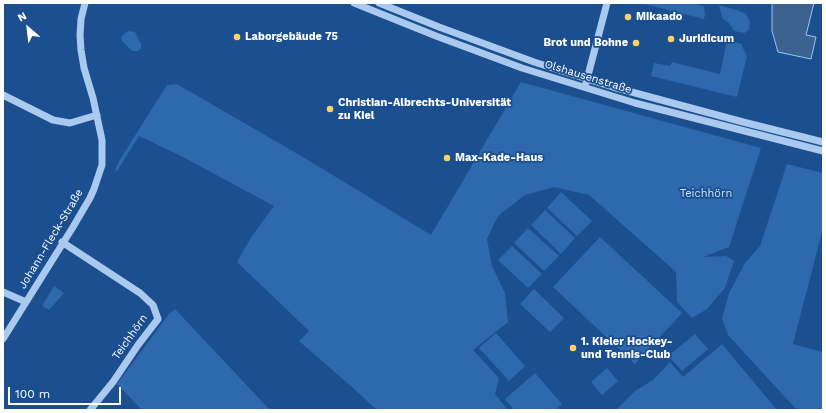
<!DOCTYPE html>
<html>
<head>
<meta charset="utf-8">
<style>
	body { margin:0 }
	#map { position:relative; width:826px; height:413px; overflow:hidden; background:#1b4f8f; font-family:"Work Sans",sans-serif }
	canvas { display:block }
	.frame { position:absolute; inset:0; border:4px solid #fff; pointer-events:none }
	.north { position:absolute; left:8px; top:8px; width:40px; height:40px; -webkit-text-stroke:3px #1b4f8f; paint-order:stroke; rotate:332deg; font-size:11px; font-weight:700; line-height:16px; text-align:center; color:#fff }
	.north::after { content:''; display:block; margin:auto; width:14px; height:18px; background:#fff; clip-path:polygon(50% 0,100% 100%,50% 72%,0 100%) }
	.scale { position:absolute; left:8px; top:387px; width:113px; height:18px; box-sizing:border-box; border:2px solid #fff; border-top:0; padding-left:5px; font-size:12px; line-height:14px; white-space:nowrap; color:#fff; -webkit-text-stroke:3px #1b4f8f; paint-order:stroke }
</style>
</head>
<body>
<div id="map">
<canvas width="826" height="413"></canvas>
<div class="frame"></div>
<div class="north">N</div>
<div class="scale">100 m</div>
</div>
<script>
const g = document.querySelector('canvas').getContext('2d');
g.lineJoin = 'round';
function paint(path, color) {
  g.fillStyle = color;
  g.fill(path, 'evenodd');
}
function toPath(rows) {
  const path = new Path2D();
  for (const r of rows) {
    path.moveTo(r[0], r[1]);
    for (let i = 2; i < r.length; i += 2) path.lineTo(r[i], r[i + 1]);
  }
  return path;
}
function strokePath(path, color, width, dash) {
  g.strokeStyle = color;
  g.lineWidth = width;
  g.lineCap = dash ? 'butt' : 'round';
  g.setLineDash(dash || []);
  g.stroke(path);
}
function write(font, color, halo, rows, align = 'center') {
  g.font = font + ' "Work Sans",sans-serif';
  g.lineWidth = 3.5;
  g.setLineDash([]);
  g.textBaseline = 'middle';
  g.strokeStyle = halo;
  g.fillStyle = color;
  for (const [text, x, y, turn = 0] of rows) {
    g.save();
    g.translate(x, y);
    g.rotate((+turn || 0) * Math.PI / 180);
    g.textAlign = isNaN(turn) ? turn : align;
    if (halo) g.strokeText(text, 0, 0);
    g.fillText(text, 0, 0);
    g.restore();
  }
}
paint(toPath([
	[640,3,691,3,704,6,705,15,704,19],
	[719,5,737,10,746,14,750,22,749,29,745,33,734,31,729,23,723,19,721,13],
	[130,31,135,32,141,44,141,48,138,51,134,51,131,50,123,42,121,38,123,35,126,32],
	[727,40,741,44,747,56,737,97,651,76,654,63,670,66,672,62,720,74],
	[521,82,761,148,729,247,703,257,726,256,734,261,725,288,707,309,692,318,677,302,676,272,589,195,554,187,525,195,498,216,487,239,492,266,505,293,508,322,473,350,499,378,495,394,508,410,377,410,353,388,299,341,309,331,237,262,250,239,274,206,181,156,139,136,117,171,115,171,119,161,167,85,177,84,308,160,431,235],
	[787,164,823,173,823,228,793,344,823,352,822,410,803,410,795,408,728,335,722,318,729,293,745,263,760,246],
	[561,192,592,221,577,236,547,208],
	[545,210,575,238,561,254,531,225],
	[528,228,559,256,544,271,514,243],
	[600,237,682,313,635,364,553,287],
	[512,246,542,274,528,288,498,260],
	[54,286,64,293,49,310,42,306],
	[534,289,564,318,550,332,520,304],
	[175,309,270,410,142,410,117,384,169,314],
	[496,333,525,366,509,381,479,348],
	[695,334,708,349,682,371,668,356],
	[722,344,777,410,616,410,635,391,653,380,670,362,683,377],
	[607,368,618,381,602,395,591,382],
	[535,373,562,404,555,410,514,410,505,399]
]), '#2e69ad');
const water = toPath([
	[772,3,814,3,806,35,816,37,811,59,778,52,772,31,772,3]
]);
paint(water, '#3c6290');
strokePath(water, '#9cc4f0', 1);
strokePath(toPath([
	[354,3,436,36,522,68,635,103,823,151],
	[379,3,439,27,534,62,587,79,613,87,743,122,823,142],
	[586,83,607,3],
	[3,95,53,120,70,123,97,115],
	[62,242,140,293,153,305,158,319,138,345,113,382,90,410],
	[3,292,26,302],
	[3,339,73,227,90,198,94,189,102,165,102,140,93,98,84,68,81,50,80,35,81,19,85,3]
]), '#a9c9ee', 7);
for (const [x, y, r, color] of [
	[628,17,4,"#ffd166"],
	[237,37,4,"#ffd166"],
	[671,39,4,"#ffd166"],
	[636,43,4,"#ffd166"],
	[330,109,4,"#ffd166"],
	[447,158,4,"#ffd166"],
	[573,348,4,"#ffd166"]
]) {
  const dot = new Path2D();
  dot.arc(x, y, r, 0, 2 * Math.PI);
  g.fillStyle = color;
  g.fill(dot);
  strokePath(dot, '#1b4f8f', 1.5);
}
write('bold 11px', '#fff', '#1b4f8f', [
	["Mikaado",636,17],
	["Laborgebäude 75",245,37],
	["Juridicum",679,39],
	["Brot und Bohne",628,43,"right"],
	["Christian-Albrechts-Universität",338,103],
	["zu Kiel",338,116],
	["Max-Kade-Haus",455,158],
	["1. Kieler Hockey-",581,342],
	["und Tennis-Club",581,355]
], 'left');
write('11px', '#fff', '#1b4f8f', [
	["Olshausenstraße",588,77,17],
	["Johann-Fleck-Straße",51,239,-59],
	["Teichhörn",130,337,-55]
]);
write('11px', '#cfe3fa', '#1b4f8f', [
	["Teichhörn",706,194]
]);
</script>
</body>
</html>
